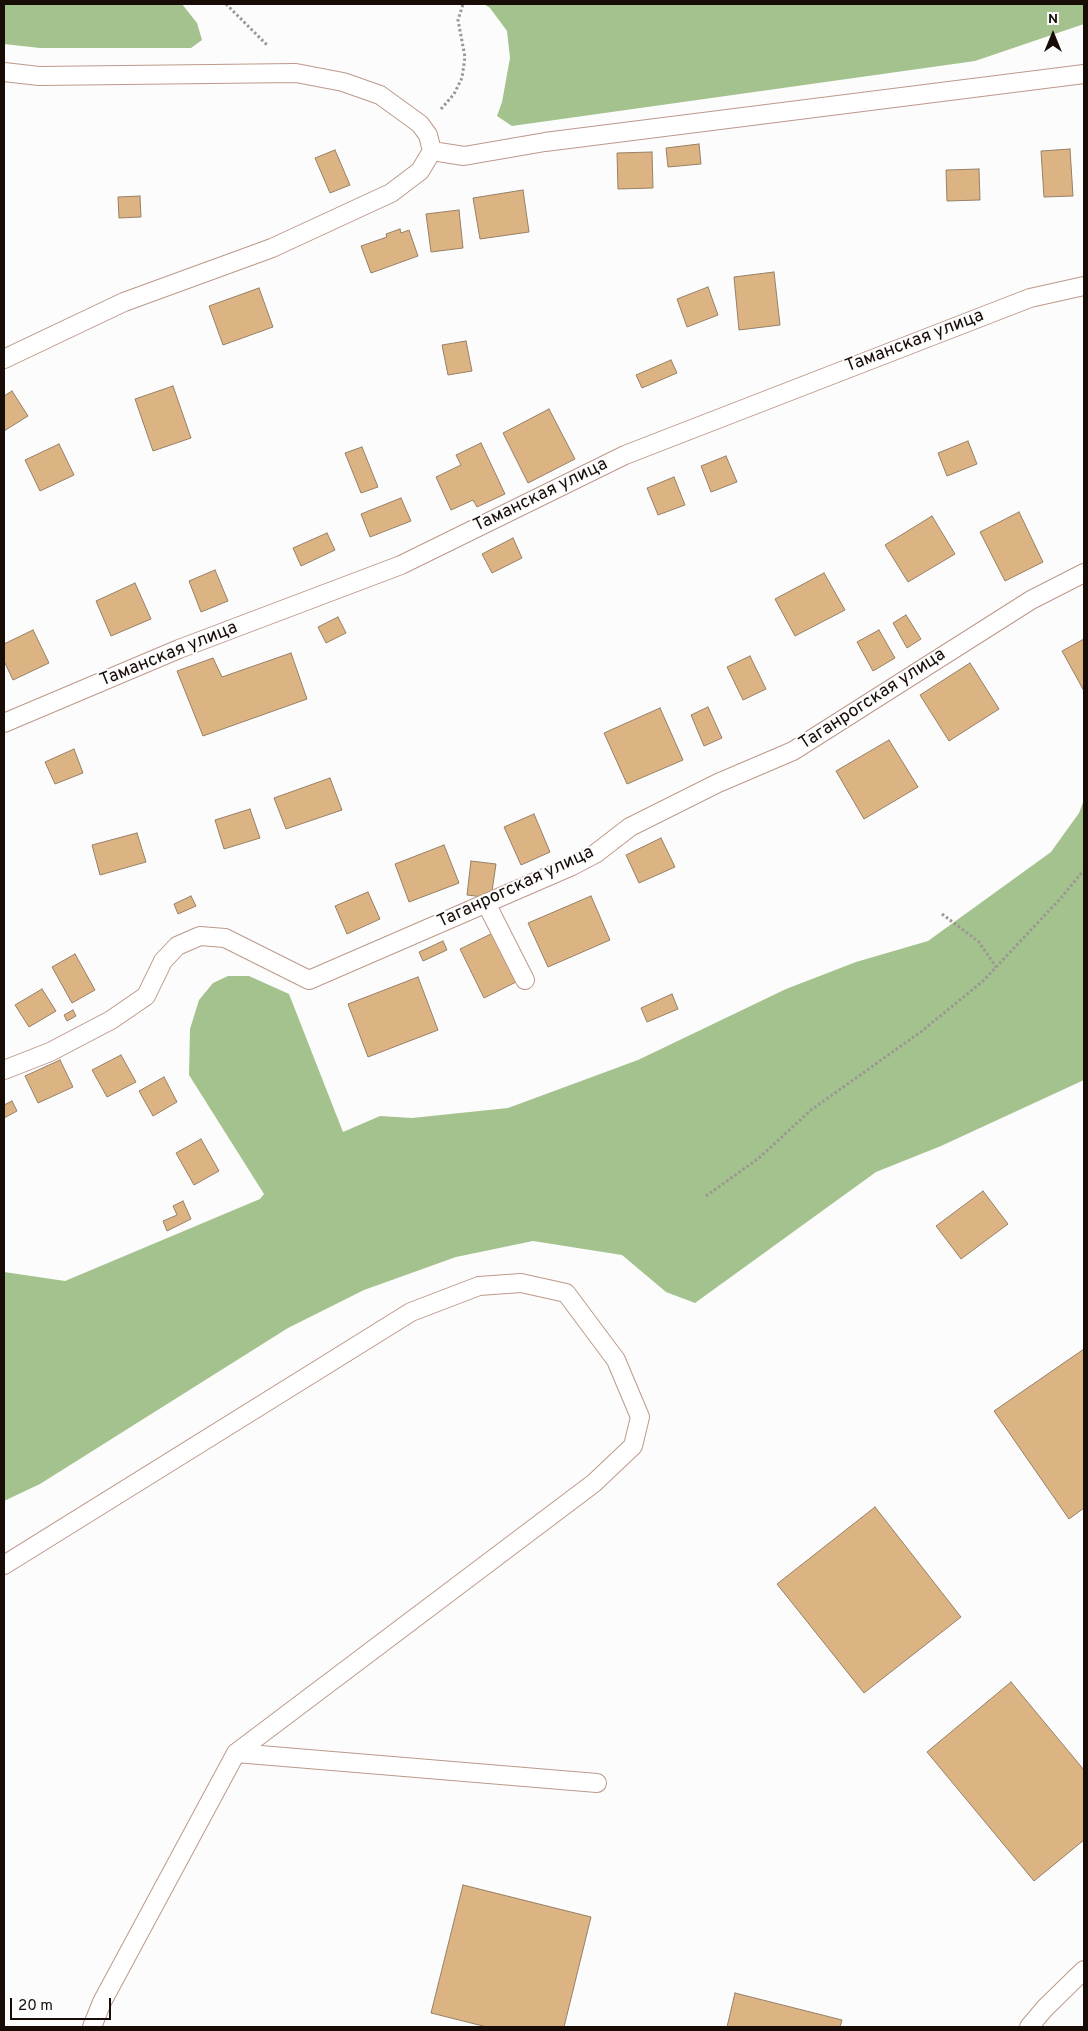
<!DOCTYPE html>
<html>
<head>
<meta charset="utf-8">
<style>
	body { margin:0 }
	#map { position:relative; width:1088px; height:2031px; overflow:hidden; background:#fcfcfc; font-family:Overpass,sans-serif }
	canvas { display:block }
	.frame { position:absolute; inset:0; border:5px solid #180c07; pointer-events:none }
	.north { position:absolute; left:1028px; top:10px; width:50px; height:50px; -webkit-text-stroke:4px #fcfcfc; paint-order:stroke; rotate:0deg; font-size:14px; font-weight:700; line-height:20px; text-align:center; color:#180c07 }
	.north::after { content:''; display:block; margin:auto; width:18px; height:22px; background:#180c07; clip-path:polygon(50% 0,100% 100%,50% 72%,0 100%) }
	.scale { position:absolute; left:10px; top:1998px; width:101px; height:22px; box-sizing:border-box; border:2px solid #180c07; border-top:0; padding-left:6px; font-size:15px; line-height:18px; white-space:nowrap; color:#180c07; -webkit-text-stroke:4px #fcfcfc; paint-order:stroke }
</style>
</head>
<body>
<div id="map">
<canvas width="1088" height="2031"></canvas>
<div class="frame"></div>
<div class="north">N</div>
<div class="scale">20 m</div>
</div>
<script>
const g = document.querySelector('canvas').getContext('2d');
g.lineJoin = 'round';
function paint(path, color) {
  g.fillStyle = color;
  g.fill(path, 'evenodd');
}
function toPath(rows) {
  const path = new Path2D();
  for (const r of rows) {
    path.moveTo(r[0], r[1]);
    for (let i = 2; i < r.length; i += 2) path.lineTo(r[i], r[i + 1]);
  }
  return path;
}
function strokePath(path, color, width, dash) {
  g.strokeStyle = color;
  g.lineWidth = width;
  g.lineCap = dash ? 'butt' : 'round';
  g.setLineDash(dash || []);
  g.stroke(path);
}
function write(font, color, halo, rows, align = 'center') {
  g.font = font + ' Overpass,sans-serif';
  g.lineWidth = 4;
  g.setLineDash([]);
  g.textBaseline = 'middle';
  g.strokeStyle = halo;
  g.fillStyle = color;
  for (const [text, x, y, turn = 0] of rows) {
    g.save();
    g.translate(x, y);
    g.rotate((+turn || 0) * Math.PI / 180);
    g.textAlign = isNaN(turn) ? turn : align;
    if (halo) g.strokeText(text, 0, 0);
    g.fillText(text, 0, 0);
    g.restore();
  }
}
paint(toPath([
	[4,4,182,4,197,23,202,40,191,48,40,48,4,44],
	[484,4,1084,4,1084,24,975,61,512,126,497,116,502,102,510,58,507,31,490,8],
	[1084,800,1084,1080,941,1146,876,1172,695,1303,666,1292,622,1255,533,1241,456,1257,364,1290,288,1328,40,1484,4,1501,4,1272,65,1281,260,1199,264,1194,189,1075,190,1029,199,1000,213,983,228,976,249,976,289,994,343,1132,380,1116,412,1118,508,1108,638,1060,786,989,856,962,928,941,1051,852,1079,813]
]), '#a4c28d');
const building = toPath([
	[699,144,701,164,668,167,666,148,699,144],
	[1070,149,1073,196,1044,197,1041,151,1070,149],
	[335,150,350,185,330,193,315,158,335,150],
	[652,152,653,188,618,189,617,153,652,152],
	[979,169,980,200,947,201,946,170,979,169],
	[523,190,529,232,480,239,473,198,523,190],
	[140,196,141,217,119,218,118,197,140,196],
	[459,210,463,248,431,252,426,214,459,210],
	[400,229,401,233,409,230,418,256,371,273,361,246,387,237,386,234,400,229],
	[774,272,780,325,739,330,734,277,774,272],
	[708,287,718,315,687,327,677,299,708,287],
	[259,288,273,327,223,345,209,306,259,288],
	[466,341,472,371,448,375,442,345,466,341],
	[671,360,677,373,642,388,636,375,671,360],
	[173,386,191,438,153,451,135,399,173,386],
	[12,391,28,416,4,431,4,396,12,391],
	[549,409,575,459,528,483,503,433,549,409],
	[968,441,977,464,947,476,938,453,968,441],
	[481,443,505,494,477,507,473,500,451,510,436,477,461,465,456,455,481,443],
	[59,444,74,475,40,491,25,460,59,444],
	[362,447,378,487,361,493,345,453,362,447],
	[726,456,737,482,711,492,701,466,726,456],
	[674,477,685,505,658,515,647,488,674,477],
	[401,498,411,521,370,537,361,514,401,498],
	[1019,512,1043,562,1005,581,980,532,1019,512],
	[932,516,955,554,908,582,885,545,932,516],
	[327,533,335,550,301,566,293,548,327,533],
	[513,538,522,558,492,573,482,554,513,538],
	[215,570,228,601,201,612,189,581,215,570],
	[824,573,845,610,795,636,775,599,824,573],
	[135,583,151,619,111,636,96,601,135,583],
	[906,615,921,639,907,648,893,623,906,615],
	[338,617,346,633,326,643,318,627,338,617],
	[33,630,49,663,13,680,4,661,4,644,33,630],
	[879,630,895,658,873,671,857,642,879,630],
	[1084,639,1084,691,1062,651,1084,639],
	[291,653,307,699,203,736,177,671,213,658,222,677,291,653],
	[750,656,766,689,743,700,727,667,750,656],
	[970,663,999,709,949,741,920,695,970,663],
	[708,707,722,738,704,746,691,715,708,707],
	[660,708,683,760,627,784,604,733,660,708],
	[889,740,918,787,864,819,836,771,889,740],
	[74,749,83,773,55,784,45,762,74,749],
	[330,778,342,810,286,829,274,798,330,778],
	[250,809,260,838,224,849,215,820,250,809],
	[534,814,550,852,521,865,504,827,534,814],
	[137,833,146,862,100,875,92,845,137,833],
	[661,838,675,867,639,883,626,855,661,838],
	[444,845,459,883,409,902,395,864,444,845],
	[471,861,496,864,491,898,467,895,471,861],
	[368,892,380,919,347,934,335,906,368,892],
	[191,896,196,906,178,914,174,904,191,896],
	[591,896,610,940,548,967,528,923,591,896],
	[493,933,516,982,484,998,460,949,493,933],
	[443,941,447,950,423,961,419,952,443,941],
	[75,954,95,990,72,1003,52,967,75,954],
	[418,977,438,1030,368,1057,348,1004,418,977],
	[42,989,56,1011,29,1027,15,1005,42,989],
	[672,994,678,1009,647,1022,641,1008,672,994],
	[73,1010,76,1016,67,1021,64,1015,73,1010],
	[121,1055,136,1082,107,1097,92,1070,121,1055],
	[60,1060,73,1087,38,1103,25,1076,60,1060],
	[164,1077,177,1102,153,1116,139,1091,164,1077],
	[12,1101,17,1111,4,1118,4,1105,12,1101],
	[201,1139,219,1171,194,1185,176,1153,201,1139],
	[983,1191,1008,1224,961,1259,936,1226,983,1191],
	[183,1201,191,1219,167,1231,163,1221,177,1215,173,1206,183,1201],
	[1084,1349,1084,1508,1069,1519,994,1411,1084,1349],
	[875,1507,961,1617,864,1693,777,1584,875,1507],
	[1011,1682,1084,1770,1084,1840,1034,1881,927,1752,1011,1682],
	[463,1885,591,1917,564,2027,487,2027,431,2013,463,1885],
	[735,1993,842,2020,840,2027,727,2027,735,1993]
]);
paint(building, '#dcb383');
strokePath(building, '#978066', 1);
const service = toPath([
	[4,72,39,76,296,73,343,82,380,95,420,124,428,135,432,151,420,171,391,193,272,248,124,302,4,359],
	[432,151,464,156,545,142,1084,74],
	[4,723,179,649,401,565,625,455,1030,298,1084,286],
	[486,903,525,980],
	[4,1070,50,1052,111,1020,146,996,163,961,177,946,200,936,225,938,309,980,572,866,595,854,630,827,718,783,793,751,1031,600,1084,573],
	[4,1565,411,1312,479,1286,521,1283,566,1293,616,1360,640,1417,633,1446,594,1483,236,1753,102,2002,92,2027],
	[236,1753,597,1783],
	[1029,2027,1045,2008,1084,1970]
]);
strokePath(service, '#bc998a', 20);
strokePath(toPath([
	[226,4,268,46],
	[441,109,454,94,462,78,465,57,458,20,463,4],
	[942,914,979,942,996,967],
	[706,1196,759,1158,811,1110,922,1031,983,981,1060,899,1084,870]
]), '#9c9795', 3, [2.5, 2.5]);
strokePath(service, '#fff', 18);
write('18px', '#180c07', '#fcfcfc', [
	["Таманская улица",915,342,-21],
	["Таманская улица",541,496,-26],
	["Таманская улица",169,655,-22],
	["Таганрогская улица",873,700,-33],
	["Таганрогская улица",516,888,-25]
]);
</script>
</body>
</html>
